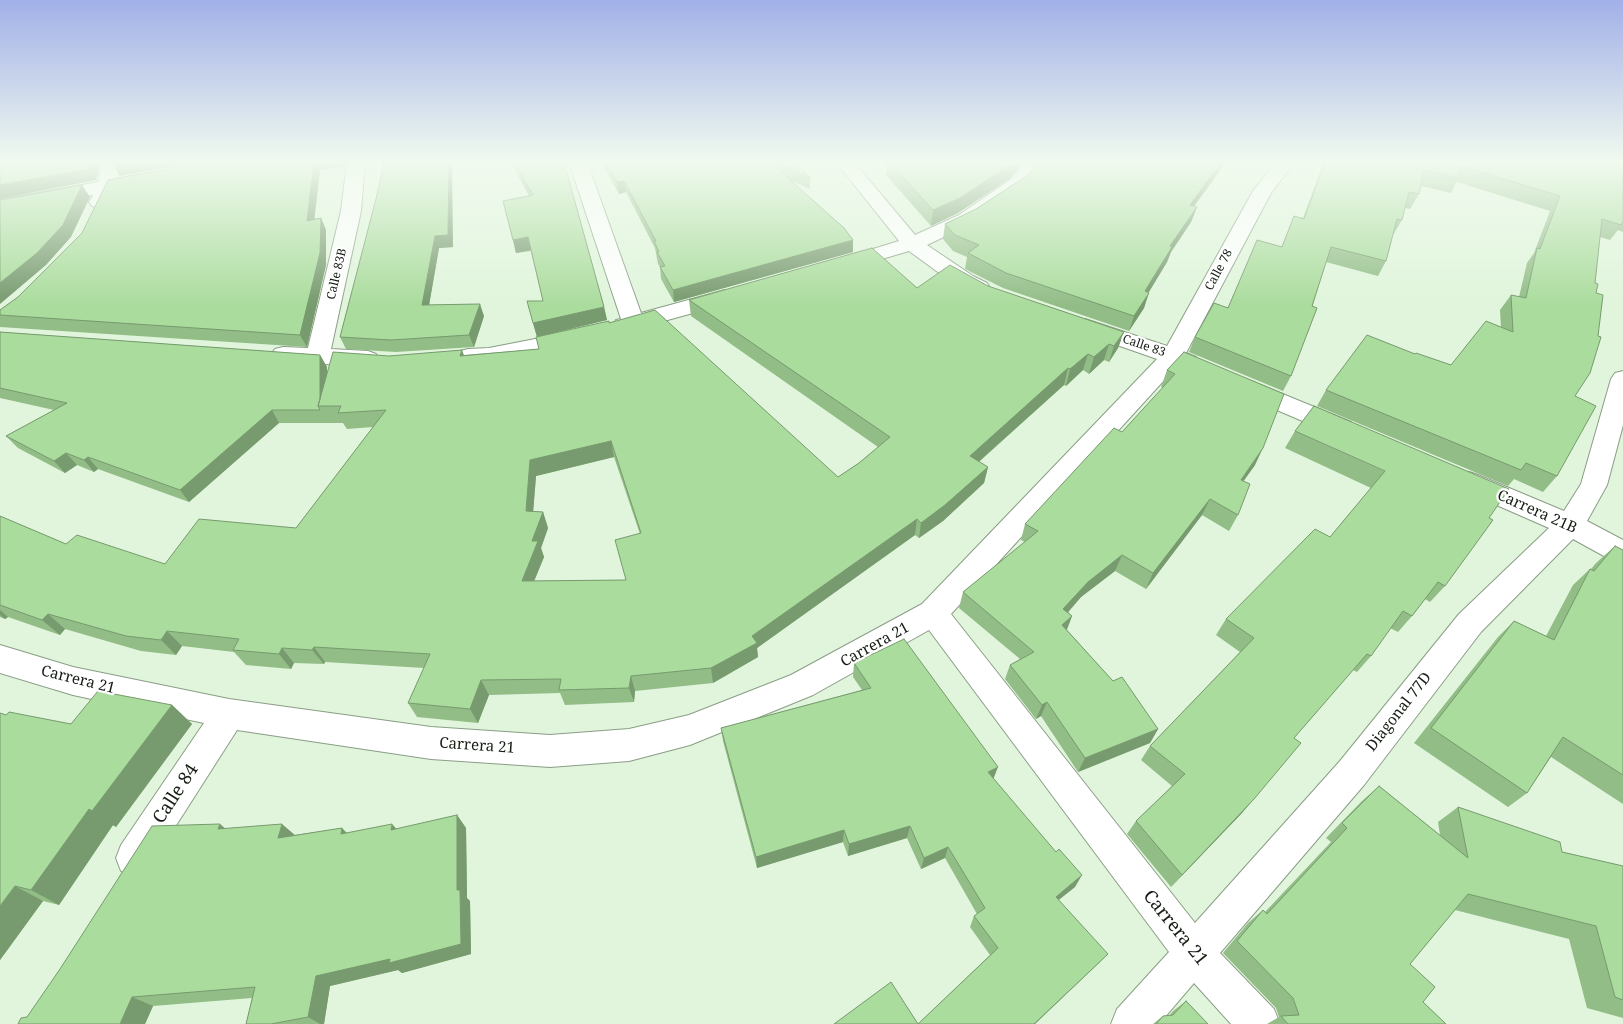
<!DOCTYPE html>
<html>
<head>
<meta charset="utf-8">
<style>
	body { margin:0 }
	canvas { display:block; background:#e0f5db }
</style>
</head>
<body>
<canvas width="1623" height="1024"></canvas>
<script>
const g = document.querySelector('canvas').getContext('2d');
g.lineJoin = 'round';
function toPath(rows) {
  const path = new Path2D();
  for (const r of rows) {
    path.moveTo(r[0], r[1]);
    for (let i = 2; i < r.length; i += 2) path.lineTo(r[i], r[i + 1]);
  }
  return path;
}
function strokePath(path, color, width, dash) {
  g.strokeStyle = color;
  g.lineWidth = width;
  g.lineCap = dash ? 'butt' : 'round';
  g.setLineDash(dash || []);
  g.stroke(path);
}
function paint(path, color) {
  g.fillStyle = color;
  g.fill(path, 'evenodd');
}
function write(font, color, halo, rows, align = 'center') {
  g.font = font + ' "Noto Serif",serif';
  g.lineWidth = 4.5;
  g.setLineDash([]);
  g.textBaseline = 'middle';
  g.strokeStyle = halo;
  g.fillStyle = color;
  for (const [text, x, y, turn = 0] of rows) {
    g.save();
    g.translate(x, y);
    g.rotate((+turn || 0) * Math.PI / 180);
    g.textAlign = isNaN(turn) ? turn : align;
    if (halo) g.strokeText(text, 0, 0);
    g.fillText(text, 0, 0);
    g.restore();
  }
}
const minor = toPath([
	[103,162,121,162,117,179,141,174,148,176,150,180,148,184,113,191,106,206,99,208,92,206,89,202,93,195,0,212,0,200,98,182,103,162],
	[347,162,365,162,361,211,331,349,368,351,376,354,380,359,376,364,368,367,283,361,275,359,271,354,275,349,283,347,308,348,341,211,347,162],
	[569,162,587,162,641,313,725,290,733,292,736,297,733,302,624,332,616,330,613,325,616,320,621,319,569,162],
	[836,162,854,162,915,235,959,215,1010,180,1025,162,1043,162,1024,188,973,223,927,245,973,276,987,283,990,288,987,293,979,294,957,286,909,251,841,271,834,269,831,265,834,261,899,241,836,162],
	[1276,162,1295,162,1271,193,1186,353,1196,357,1200,362,1196,367,1188,370,1177,366,951,614,1195,923,1340,761,1459,614,1549,528,1460,489,1456,482,1460,475,1469,472,1478,475,1564,511,1581,484,1611,379,1615,373,1623,371,1623,425,1607,485,1587,521,1623,540,1623,564,1613,561,1573,539,1481,632,1364,785,1220,953,1274,1009,1280,1024,1231,1024,1194,983,1159,1024,1111,1024,1117,1009,1169,952,929,630,813,695,690,745,629,761,550,767,431,759,237,730,147,871,134,876,121,871,116,858,121,845,204,723,73,695,0,673,0,645,73,667,229,699,431,727,550,735,629,729,689,715,791,675,922,604,1157,359,1077,331,1074,326,1077,321,1085,319,1167,346,1253,191,1276,162],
	[576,331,584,333,587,338,584,343,489,362,468,363,460,361,456,356,460,351,468,349,489,348,576,331],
	[1246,379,1351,422,1355,428,1351,434,1342,437,1333,434,1237,393,1234,387,1237,381,1246,379]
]);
strokePath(minor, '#8a9e86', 2);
paint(minor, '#fff');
paint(toPath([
	[511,162,564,162,604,307,607,320,537,337,533,323,543,301,531,251,516,253,513,240,529,196],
	[601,162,801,162,798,162,810,178,810,189,792,181,853,240,853,252,674,302,661,279,660,267,658,264,655,248,626,192,619,194],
	[882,162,1023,162,1009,179,958,213,931,226,886,175,887,166],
	[1038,162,1226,162,1194,206,1197,207,1191,222,1171,252,1167,262,1148,293,1144,308,1129,331,1003,288,965,269,967,257,953,251,943,239,945,224,976,209,1028,175],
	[1324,162,1623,162,1623,232,1618,230,1610,240,1600,237,1575,396,1557,476,1543,492,1514,479,1508,486,1317,406,1326,390,1415,354,1451,365,1501,328,1500,310,1511,295,1519,297,1527,263,1534,253,1550,211,1457,182,1451,193,1421,186,1419,194,1410,209,1405,208,1402,220,1393,235,1386,261,1378,276,1326,262,1291,376,1283,391,1189,352,1195,337,1228,308,1282,247,1294,216,1303,218],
	[345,166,320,170,314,219,321,218,326,230,326,265,307,347,0,327,0,310,18,297,82,233,108,180],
	[378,191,453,247,439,248,429,305,484,316,474,347,396,352,346,349,340,337],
	[988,286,1124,332,1118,348,1109,362,1104,360,1089,374,1083,370,1066,386,1064,385,979,462,988,467,984,483,943,521,919,538,915,535,757,648,758,657,713,683,635,691,634,702,565,705,560,693,489,695,478,723,417,717,408,703,424,668,325,662,324,664,294,663,291,669,246,665,234,652,182,646,176,655,141,651,65,629,60,635,8,617,5,619,0,617,0,516,66,544,165,564,296,528,373,427,347,429,343,423,279,423,189,502,98,469,94,472,77,465,65,473,18,448,6,436,54,410,0,398,0,332,320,355,327,367,327,374,389,356,464,355,539,349,609,323,838,477,859,463,878,447,691,316,689,300,917,288],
	[614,457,640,534,626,580,534,581,544,557,541,548,548,528,543,512,533,511,536,476],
	[1184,352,1255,465,1243,481,1238,515,1229,531,1202,515,1146,589,1115,571,1081,597,1068,612,1072,616,1067,630,1113,681,1158,729,1150,743,1078,772,1041,716,1036,719,1005,679,1010,665,1020,659,959,608,963,592,1025,542,1021,540,1025,524,1122,432,1163,388,1161,387,1167,370],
	[1295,431,1489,518,1445,586,1430,602,1425,599,1412,616,1398,632,1390,628,1371,656,1357,672,1353,670,1294,738,1242,813,1171,887,1127,834,1136,821,1172,786,1141,760,1150,746,1240,652,1216,635,1226,619,1330,537,1371,488,1285,448],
	[1615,546,1623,550,1623,804,1551,757,1527,793,1508,807,1414,743,1498,637,1514,621,1546,636,1573,585,1590,569,1591,569,1596,563],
	[854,663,994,779,1075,887,1059,900,1099,963,918,1024,990,955,970,927,974,916,977,914,945,858,921,869,907,838,848,856,843,842,757,868,723,741,721,728,862,690,853,677],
	[172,705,192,724,116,827,113,825,59,905,43,901,0,960,6,715,71,724],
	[1379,786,1440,835,1438,822,1458,807,1562,852,1623,866,1623,1018,1587,1008,1569,939,1455,910,1410,964,1423,1002,1446,1024,1267,1024,1279,1017,1276,1008,1223,953,1248,923,1263,910,1265,912,1331,842,1326,838,1362,801],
	[457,815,466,828,467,898,470,901,471,954,402,973,398,970,330,986,324,1024,246,1024,252,998,153,1006,145,1024,18,1024,27,1017,225,829,295,835,342,828,346,833,397,829],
	[1186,1001,1208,1024,1153,1024,1163,1016,1169,1016,1173,1011]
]), '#92bd87');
paint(toPath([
	[91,162,101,162,96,180,0,199,0,185],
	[125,162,196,162,120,176,112,164],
	[314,162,346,162,345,166,320,170,313,232,307,221],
	[449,162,452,162,453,247,439,248,427,317,422,305],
	[1013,162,1023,162,1009,179,958,213,931,226,933,210],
	[1221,162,1226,162,1184,220,1190,205],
	[624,181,626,192,619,194,617,182],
	[82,185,90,197,71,237,46,265,0,304,0,283],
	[1197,207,1191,222,1171,252,1167,262,1140,307,1145,291,1170,246],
	[321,218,326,230,326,265,307,347,300,335],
	[528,237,531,250,516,253,513,240],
	[853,240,853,252,674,302,673,290],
	[1149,293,1144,308,1129,331,1134,316],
	[480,304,484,316,474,347,469,335],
	[604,307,607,320,537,337,533,323],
	[1124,332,1118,348,1109,362,1114,346],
	[1109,344,1104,360,1089,374,1094,357],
	[462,350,468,366,460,356],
	[1088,354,1083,370,1066,386,1070,369],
	[320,355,327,367,327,406,320,406],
	[1068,368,1064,385,967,472,970,456],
	[272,410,279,423,189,502,180,490],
	[611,441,614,457,536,476,532,527,526,511,530,460],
	[1263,448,1255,465,1233,496,1241,480],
	[66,453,77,465,65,473,54,461],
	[88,457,98,469,94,472,84,460],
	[988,467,984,483,943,521,919,538,921,523],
	[1210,499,1202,515,1146,589,1153,573],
	[543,512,548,528,541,548,544,557,528,596,522,581,532,541],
	[917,519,915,535,757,648,758,657,713,683,711,668,752,636],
	[1122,555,1115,571,1081,597,1058,624,1063,609,1088,582],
	[0,610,8,617,5,619,0,615],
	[48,614,65,629,60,635,42,620],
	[1072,616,1066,631,1062,625],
	[167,631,182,646,176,655,161,640],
	[314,647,325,662,324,664,312,650],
	[282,648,294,663,291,669,279,654],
	[631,676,635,691,634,702,629,688],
	[481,680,489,695,478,723,470,709],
	[1047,702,1041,716,1036,719,1042,705],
	[172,705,192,724,116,827,92,811],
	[1158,729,1150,743,1078,772,1085,758],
	[998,767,993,780,988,772],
	[1254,799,1242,813,1171,887,1182,875],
	[89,809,113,825,59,905,31,890],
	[457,815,466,828,467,898,470,901,471,954,402,973,398,970,330,986,324,1024,320,1024,308,1017,316,976,457,890],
	[220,824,235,837,218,829],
	[282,824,296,836,278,838],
	[392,824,403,836,391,830],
	[910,826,907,838,848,856,849,844],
	[342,828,354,840,341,834],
	[844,830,843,842,757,868,756,857],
	[948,847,945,858,921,869,924,858],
	[1082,875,1075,887,1049,907,1056,897],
	[15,886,43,901,0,960,0,906],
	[1108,954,1099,963,1035,1024,1034,1024],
	[132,997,153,1006,145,1024,120,1024]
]), '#779a6e');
const building = toPath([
	[0,162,91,162,89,169,0,185,0,162],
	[113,162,125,162,112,164,113,162],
	[205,162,314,162,307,221,321,218,320,253,300,335,0,315,0,310,18,297,82,233,108,180,205,162],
	[384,162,449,162,448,235,435,236,422,305,480,304,469,335,391,340,340,337,378,191,384,162],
	[514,162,564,162,604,307,533,323,527,301,543,301,528,237,513,240,503,201,533,195,514,162],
	[606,162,770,162,844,228,853,240,673,290,660,267,665,266,657,252,659,252,654,241,656,241,624,181,617,182,606,162],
	[772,162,797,162,810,178,772,162],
	[889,162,1013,162,1011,164,960,198,933,210,889,162],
	[1038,162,1221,162,1190,205,1197,207,1170,246,1172,247,1145,291,1149,293,1134,316,1006,273,968,253,979,245,955,235,945,224,976,209,1028,175,1038,162],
	[1325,162,1623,162,1623,222,1621,225,1602,219,1595,283,1598,284,1596,293,1603,295,1598,336,1601,337,1590,373,1575,396,1596,406,1557,476,1526,463,1521,470,1326,390,1367,335,1415,354,1416,353,1451,365,1486,321,1513,332,1511,295,1526,298,1537,248,1540,249,1560,196,1461,166,1459,178,1424,170,1419,194,1409,192,1402,220,1397,219,1386,261,1331,247,1312,306,1317,308,1291,376,1195,337,1214,303,1228,308,1257,240,1282,247,1294,216,1304,219,1325,162],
	[82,185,63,225,37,253,0,283,0,200,82,185],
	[872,248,917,288,950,265,988,286,1124,332,1114,346,1109,344,1094,357,1088,354,1070,369,1068,368,970,456,988,467,945,505,921,523,917,519,752,636,757,643,711,668,631,676,629,688,559,690,561,679,481,680,470,709,408,703,430,654,314,647,312,650,282,648,279,654,233,650,239,639,167,631,161,640,126,636,48,614,42,620,0,605,0,516,66,544,77,535,165,564,199,519,296,528,386,410,338,413,341,406,318,406,333,352,389,356,462,350,460,356,539,349,536,337,609,321,609,323,655,310,838,477,859,463,890,437,689,300,872,248],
	[611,441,641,533,615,540,626,580,522,581,538,541,532,541,543,512,526,511,530,460,611,441],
	[0,332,320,355,320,399,318,406,320,410,272,410,180,490,88,457,84,460,66,453,54,461,6,436,67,403,0,388,0,332],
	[1184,352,1284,394,1263,448,1241,480,1250,484,1238,515,1210,499,1153,573,1122,555,1088,582,1063,609,1072,616,1062,625,1113,681,1122,677,1158,729,1085,758,1047,702,1042,705,1010,665,1034,652,963,592,1038,531,1025,524,1114,428,1122,432,1175,374,1167,370,1184,352],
	[1314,406,1509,489,1489,518,1493,520,1445,586,1438,582,1412,616,1403,611,1371,656,1367,654,1294,738,1301,743,1254,799,1182,875,1136,821,1185,774,1150,746,1254,638,1226,619,1315,529,1330,537,1385,471,1295,431,1314,406],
	[1615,546,1623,550,1623,775,1563,737,1527,793,1431,728,1514,621,1554,640,1590,569,1594,571,1615,546],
	[904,639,998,767,988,772,1056,852,1059,849,1082,875,1056,897,1108,954,1034,1024,834,1024,891,982,918,1024,998,948,974,916,985,908,948,847,924,858,910,826,849,844,844,830,756,857,721,728,871,688,854,663,904,639],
	[98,691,172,705,92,811,89,809,31,890,15,886,0,906,0,713,6,715,9,712,71,724,98,691],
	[1379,786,1468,858,1458,807,1560,842,1562,852,1623,866,1623,1000,1615,997,1596,926,1468,894,1410,964,1435,987,1423,1002,1446,1024,1288,1024,1281,1016,1299,1015,1293,998,1237,941,1263,910,1267,914,1347,828,1342,823,1379,786],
	[457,815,457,890,460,890,461,944,389,963,390,959,316,976,308,1017,271,1024,246,1024,255,987,132,997,120,1024,18,1024,21,1018,27,1017,60,969,152,826,220,824,218,829,282,824,278,838,342,828,341,834,392,824,391,830,457,815],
	[1186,1001,1208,1024,1156,1024,1163,1016,1173,1015,1186,1001]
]);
paint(building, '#aadc9d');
strokePath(building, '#779a6e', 1);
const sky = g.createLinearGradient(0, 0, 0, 305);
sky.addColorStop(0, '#a1b0e8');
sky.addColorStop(0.53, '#f1faef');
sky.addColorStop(1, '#f1faef00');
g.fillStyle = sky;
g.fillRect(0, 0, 1623, 305);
write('12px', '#171f15', '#fff', [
	["Calle 78",1219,270,-62],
	["Calle 83B",337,274,-77],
	["Calle 83",1144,346,19]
]);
write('15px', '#171f15', '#fff', [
	["Carrera 21B",1537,512,24],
	["Carrera 21",875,645,-29],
	["Carrera 21",78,680,14],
	["Diagonal 77D",1399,712,-52],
	["Carrera 21",477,746,4]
]);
write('18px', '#171f15', '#fff', [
	["Calle 84",176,794,-57],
	["Carrera 21",1175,928,51]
]);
</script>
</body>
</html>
